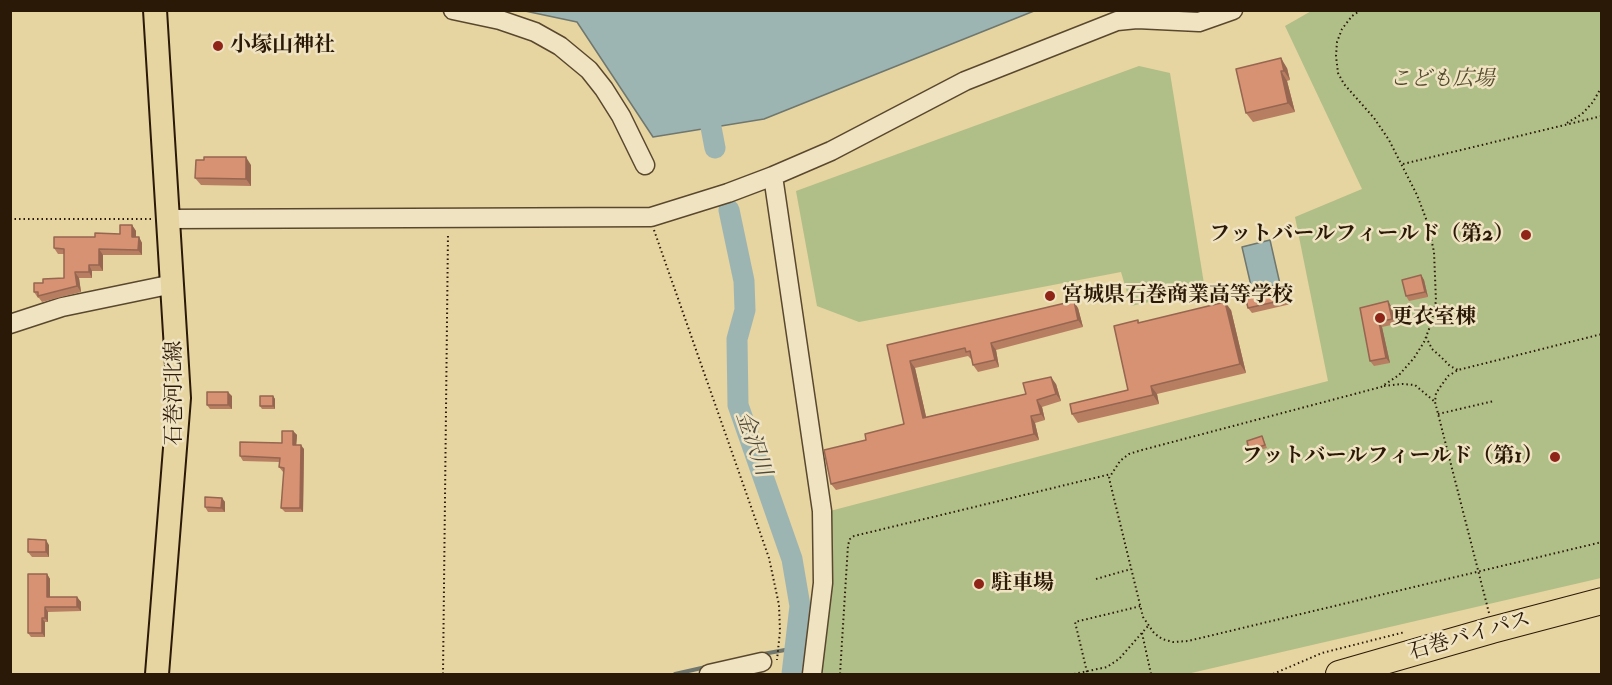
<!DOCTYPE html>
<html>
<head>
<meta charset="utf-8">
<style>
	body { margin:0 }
	#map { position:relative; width:1612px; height:685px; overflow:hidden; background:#e6d4a1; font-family:"IM FELL Double Pica",serif }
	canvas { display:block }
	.frame { position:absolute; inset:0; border:12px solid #2b1907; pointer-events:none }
</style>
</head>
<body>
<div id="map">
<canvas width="1612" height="685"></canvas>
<div class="frame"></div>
</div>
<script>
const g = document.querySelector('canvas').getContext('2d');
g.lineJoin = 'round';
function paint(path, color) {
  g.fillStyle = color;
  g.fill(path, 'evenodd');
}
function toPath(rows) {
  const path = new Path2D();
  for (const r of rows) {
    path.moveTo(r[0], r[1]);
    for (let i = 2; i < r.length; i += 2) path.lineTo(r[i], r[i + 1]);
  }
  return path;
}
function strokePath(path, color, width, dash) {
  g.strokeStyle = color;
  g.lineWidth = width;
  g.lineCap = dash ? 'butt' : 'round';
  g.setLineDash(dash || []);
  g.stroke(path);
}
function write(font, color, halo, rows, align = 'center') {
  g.font = font + ' "IM FELL Double Pica","Noto Serif JP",serif';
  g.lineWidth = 5;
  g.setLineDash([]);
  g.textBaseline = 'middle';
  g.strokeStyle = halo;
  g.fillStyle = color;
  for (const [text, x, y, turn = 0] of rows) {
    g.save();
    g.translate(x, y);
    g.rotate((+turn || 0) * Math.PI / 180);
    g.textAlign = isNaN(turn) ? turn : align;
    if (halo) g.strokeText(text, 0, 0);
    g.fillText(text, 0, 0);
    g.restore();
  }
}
paint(toPath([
	[1313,10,1601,11,1601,578,1187,674,819,674,830,511,1328,381,1295,217,1362,189,1285,26],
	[1139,66,1170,73,1205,290,1131,306,1121,272,859,322,817,306,796,191]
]), '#b0be88');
const water = toPath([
	[525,11,1034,11,764,119,653,137,577,22,525,11],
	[1270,240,1280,284,1252,290,1242,247,1270,240]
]);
paint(water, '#9db5b2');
strokePath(water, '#6f776e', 1.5);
strokePath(toPath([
	[763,654,785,650,795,650],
	[675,674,706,667]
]), '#6f776e', 4);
strokePath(toPath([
	[706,101,715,148],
	[729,210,744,281,745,310,737,339,738,405,792,559,800,606,792,674]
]), '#9db5b2', 21);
const minor = toPath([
	[453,10,500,20,535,32,560,46,589,70,604,89,621,116,645,165],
	[773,176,822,511,823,583,812,674],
	[168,219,651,217,728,193,773,176,831,151,965,81,1117,21,1137,19,1199,22,1233,10],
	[10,324,62,307,173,284],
	[709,674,762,662]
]);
const major = toPath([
	[155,10,179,398,157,674]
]);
const highway = toPath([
	[1339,674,1492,630,1602,601]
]);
strokePath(minor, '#5a482e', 21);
strokePath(major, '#2b1907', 26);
strokePath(highway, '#2b1907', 28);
strokePath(toPath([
	[1361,10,1352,16,1342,29,1337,42,1336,56,1338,73,1344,84,1374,118,1389,140,1417,195,1428,224,1434,252,1436,301,1431,324,1424,342,1414,358,1399,375,1381,387,1142,450,1129,454,1120,461,1109,478,1143,617,1154,633,1162,639,1173,642,1188,641,1602,542],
	[1601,10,1602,12],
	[1567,123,1582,114,1593,102,1602,86],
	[1403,164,1602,116],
	[10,219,152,219],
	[654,230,769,558,779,605,780,631,777,660],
	[1426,337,1432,349,1440,356,1450,366,1458,370],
	[1384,386,1402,384,1415,385,1435,402],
	[1438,414,1494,401],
	[1096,579,1131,569],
	[1489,613,1435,402,1436,393,1448,376,1458,370,1602,334],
	[1142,633,1151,674],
	[1087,672,1075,622,1141,606],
	[443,674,448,233],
	[840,674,848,545,850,539,854,536,1111,474],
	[1074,674,1107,667,1119,659,1148,626],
	[1273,674,1322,653,1405,632]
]), '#2b1907', 2, [1.5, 3]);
strokePath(minor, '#efe3c2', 18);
strokePath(major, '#e6d4a1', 22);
strokePath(highway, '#e6d4a1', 26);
paint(toPath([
	[1287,68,1290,80,1287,81,1295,112,1253,122,1246,113,1236,69],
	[251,165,251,186,201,185,195,178],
	[132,225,136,231,136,237,139,237,142,243,142,255,103,255,103,271,92,271,92,278,79,278,81,292,42,302,39,298,38,298,34,292,43,283,64,278,64,254,58,254,54,248,95,237,120,234],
	[1421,275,1424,280,1428,297,1409,301,1406,296],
	[1285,287,1288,292,1291,304,1252,313,1248,308],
	[1391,306,1396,324,1382,327,1390,363,1374,366,1370,361,1360,308],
	[1078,308,1083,327,996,350,999,367,978,372,973,365,972,359,971,359,968,356,915,368,926,417,1026,394,1056,384,1061,401,1042,407,1045,420,1035,423,1039,440,836,490,831,484,866,440,904,424,887,345],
	[1231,310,1246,373,1157,394,1159,404,1078,423,1072,414,1128,390,1138,320,1139,323],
	[232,396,232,409,210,409,207,405],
	[273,396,275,399,275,409,262,409,260,406],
	[293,431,297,435,296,445,304,449,303,512,285,512,281,508,284,472,283,472,279,467,280,462,243,461,240,456,282,443],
	[1262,436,1267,448,1251,452,1249,450],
	[222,498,225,502,225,512,208,512,205,507],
	[49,545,49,557,32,557,28,552],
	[47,574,50,579,50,597,77,597,81,602,81,611,48,612,48,622,45,622,45,637,31,637,28,633]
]), '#b87e62');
paint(toPath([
	[1281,58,1287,68,1290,80,1284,71],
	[1281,71,1287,81,1295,112,1288,103],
	[246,157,251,165,251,186,246,179],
	[132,225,136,231,136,242,132,237],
	[139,237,142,243,142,255,138,250],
	[99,249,103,255,103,271,99,265],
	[89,265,92,271,92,278,89,272],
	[75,272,79,278,81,292,77,286],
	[1421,275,1424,280,1428,297,1425,292],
	[1285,287,1288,292,1291,304,1288,299],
	[1074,301,1078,308,1083,327,1078,320],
	[1388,301,1391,306,1396,324,1392,319],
	[1225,302,1231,310,1246,373,1240,364],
	[1379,322,1382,327,1390,363,1386,358],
	[991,343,996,350,999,367,995,360],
	[910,361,915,368,928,425,923,418],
	[1051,377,1056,384,1061,401,1056,394],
	[1151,386,1157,394,1159,404,1153,395],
	[228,392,232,396,232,409,228,405],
	[273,396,275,399,275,409,273,406],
	[1037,400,1042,407,1045,420,1041,414],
	[1031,416,1035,423,1039,440,1034,434],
	[293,431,297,435,296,449,293,445],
	[301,445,304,449,303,512,300,508],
	[222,498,225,502,225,512,221,508],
	[46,540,49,545,49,557,46,552],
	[47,574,50,579,50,602,47,597],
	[77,597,81,602,81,611,77,607],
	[45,607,48,612,48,622,45,618],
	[42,618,45,622,45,637,42,633]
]), '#966650');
const building = toPath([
	[1281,58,1284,71,1281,71,1288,103,1246,113,1236,69,1281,58],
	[204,157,246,157,246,179,195,178,196,160,204,160,204,157],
	[120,225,132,225,132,237,139,237,138,250,99,249,99,265,89,265,89,272,75,272,77,286,38,296,38,292,34,292,34,283,43,283,43,279,64,278,64,249,54,248,54,237,95,237,95,233,120,234,120,225],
	[1421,275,1425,292,1406,296,1402,280,1421,275],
	[1285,287,1288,299,1248,308,1245,296,1285,287],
	[1074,301,1078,320,991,343,995,360,973,365,970,351,966,352,965,348,910,361,923,418,1026,394,1023,383,1051,377,1056,394,1037,400,1041,414,1031,416,1034,434,831,484,824,450,866,440,865,434,904,424,887,345,1074,301],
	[1388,301,1392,319,1379,322,1386,358,1370,361,1360,308,1388,301],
	[1225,302,1240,364,1151,386,1153,395,1072,414,1070,404,1128,390,1114,326,1138,320,1138,323,1225,302],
	[207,392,228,392,228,405,207,405,207,392],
	[260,396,273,396,273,406,260,406,260,396],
	[282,431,293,431,293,445,301,445,300,508,281,508,284,468,279,467,280,458,240,456,240,442,282,443,282,431],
	[1262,436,1265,445,1249,450,1247,441,1262,436],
	[205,497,222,498,221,508,205,507,205,497],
	[28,539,46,540,46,552,28,552,28,539],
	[28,574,47,574,47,597,77,597,77,607,45,607,45,618,42,618,42,633,28,633,28,574]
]);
paint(building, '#d69272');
strokePath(building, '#966650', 1.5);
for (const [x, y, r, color] of [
	[218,46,6,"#8f2418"],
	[1526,235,6,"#8f2418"],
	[1050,296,6,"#8f2418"],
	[1380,318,6,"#8f2418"],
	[1555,457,6,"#8f2418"],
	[979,584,6,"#8f2418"]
]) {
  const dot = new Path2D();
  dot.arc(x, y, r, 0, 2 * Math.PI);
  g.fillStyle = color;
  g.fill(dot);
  strokePath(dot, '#efe3c2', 2);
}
write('bold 21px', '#2b1907', '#efe3c2', [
	["小塚山神社",230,46],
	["フットバールフィールド（第2）",1514,235,"right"],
	["宮城県石巻商業高等学校",1062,296],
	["更衣室棟",1392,318],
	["フットバールフィールド（第1）",1543,457,"right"],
	["駐車場",991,584]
], 'left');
write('italic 21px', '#534b2e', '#efe3c2', [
	["こども広場",1442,80]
]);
write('21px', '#2b1907', '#efe3c2', [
	["石巻河北線",175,393,-90],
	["石巻バイパス",1470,637,-16]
]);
write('italic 22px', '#4d483a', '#efe3c2', [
	["金沢川",752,444,71]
]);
</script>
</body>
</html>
